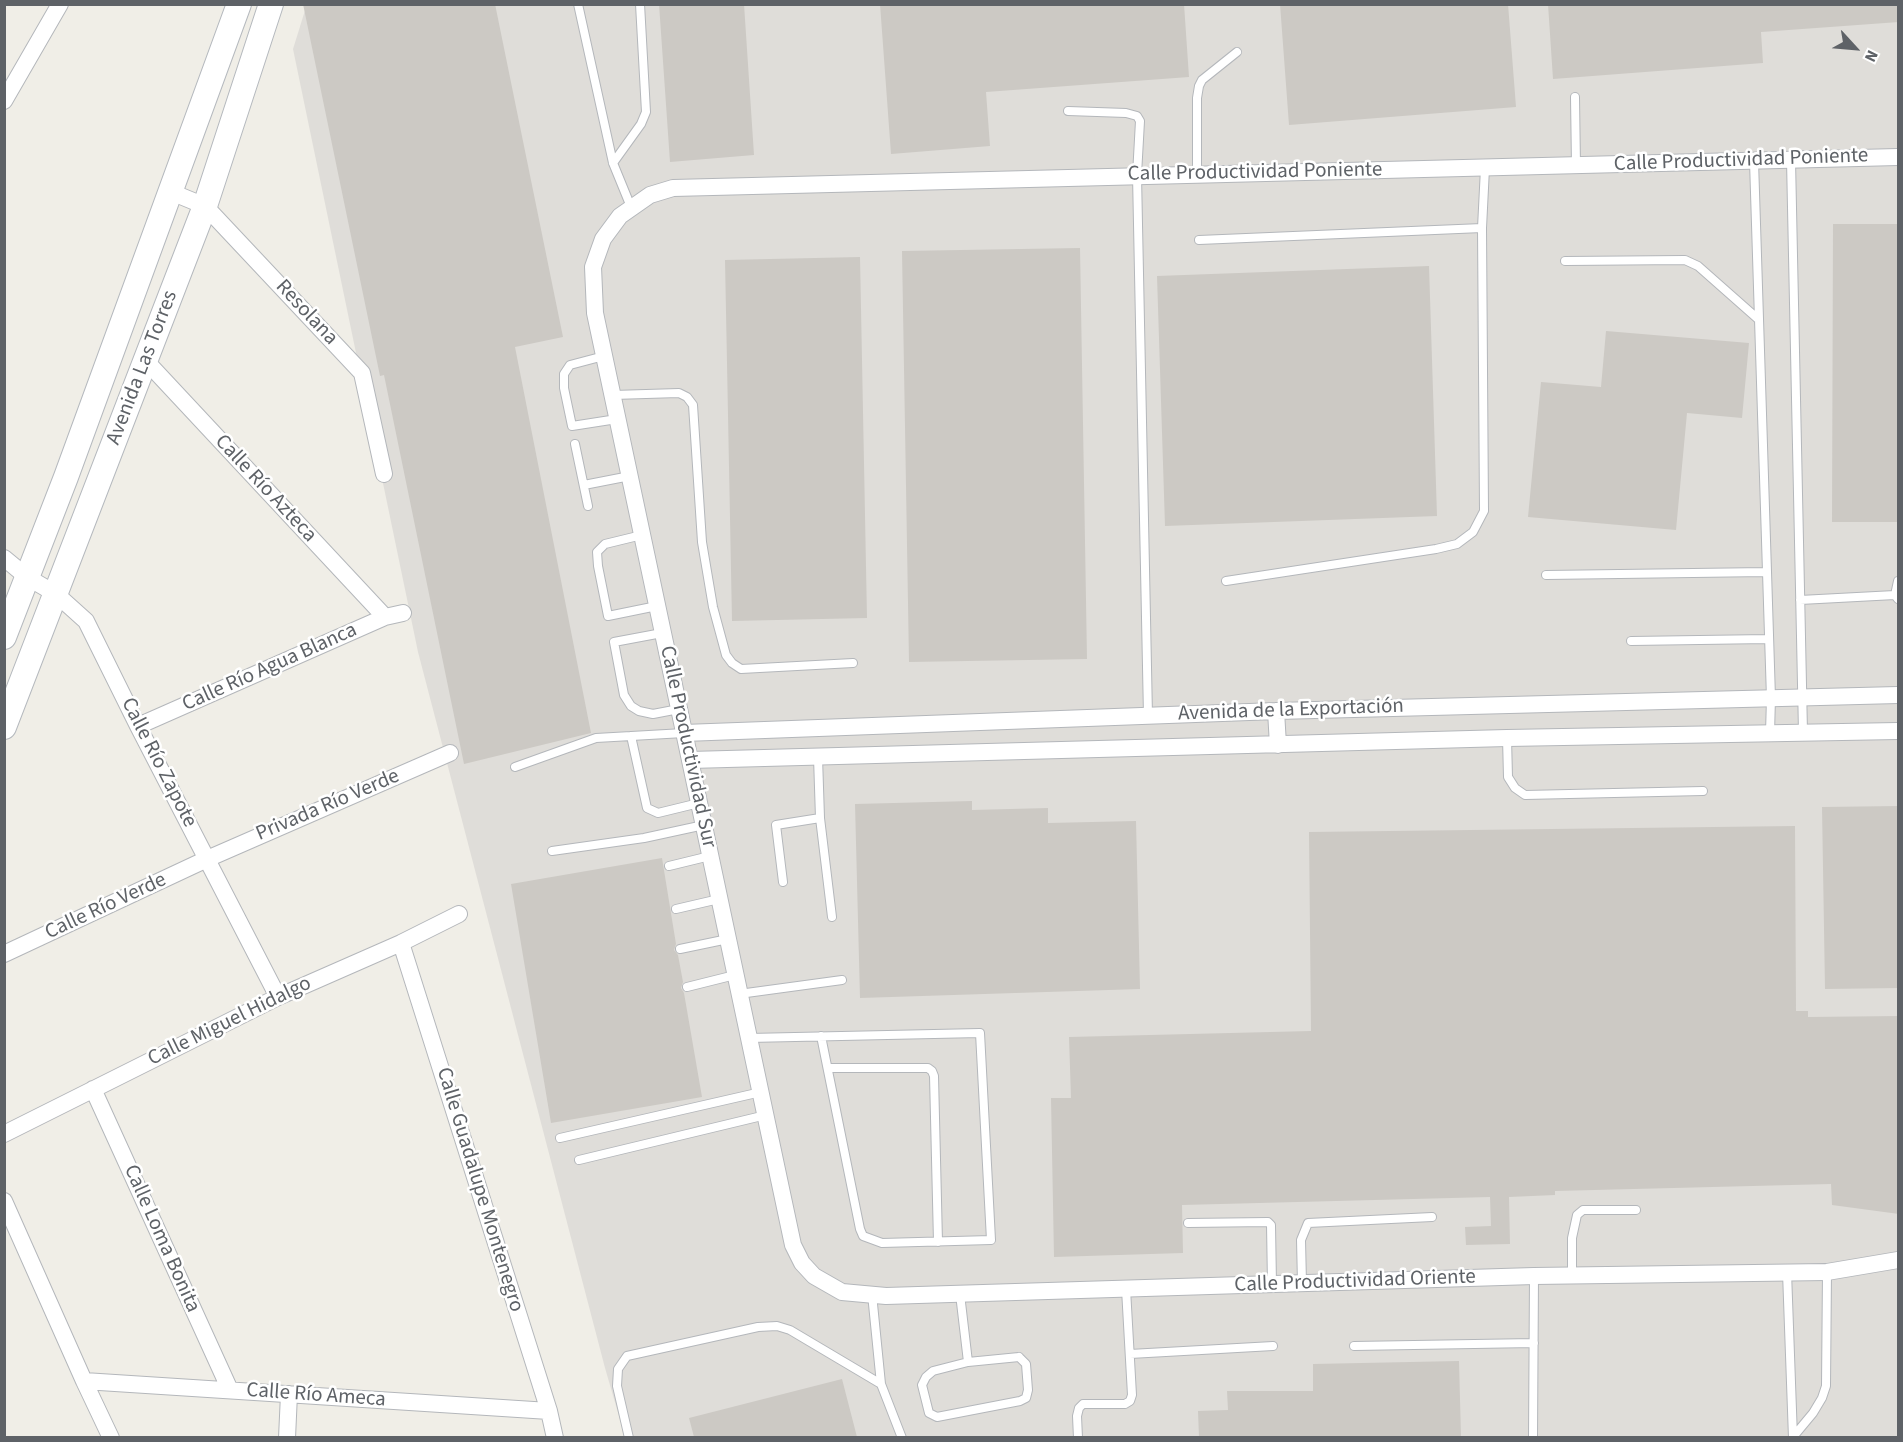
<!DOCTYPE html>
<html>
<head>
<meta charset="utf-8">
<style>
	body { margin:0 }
	#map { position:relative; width:1903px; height:1442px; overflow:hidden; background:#f0eee7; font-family:"Source Sans 3",sans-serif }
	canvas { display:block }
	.frame { position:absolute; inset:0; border:6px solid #5e6267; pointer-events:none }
	.north { position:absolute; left:1825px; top:18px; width:60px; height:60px; -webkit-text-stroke:4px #fff; paint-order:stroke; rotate:116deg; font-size:16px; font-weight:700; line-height:24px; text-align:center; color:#5e6267 }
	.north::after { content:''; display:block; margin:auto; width:21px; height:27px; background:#5e6267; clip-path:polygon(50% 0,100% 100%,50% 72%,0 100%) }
</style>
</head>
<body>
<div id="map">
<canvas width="1903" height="1442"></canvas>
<div class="frame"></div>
<div class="north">N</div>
</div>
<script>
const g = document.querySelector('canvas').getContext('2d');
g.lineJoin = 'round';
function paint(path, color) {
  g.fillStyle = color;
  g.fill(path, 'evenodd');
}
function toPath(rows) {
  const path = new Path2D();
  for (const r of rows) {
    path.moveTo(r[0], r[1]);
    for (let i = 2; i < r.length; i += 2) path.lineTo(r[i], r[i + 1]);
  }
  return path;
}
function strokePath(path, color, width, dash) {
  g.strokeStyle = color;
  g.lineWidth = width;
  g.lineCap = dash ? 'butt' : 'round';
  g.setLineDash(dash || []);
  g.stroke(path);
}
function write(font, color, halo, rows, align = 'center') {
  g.font = font + ' "Source Sans 3",sans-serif';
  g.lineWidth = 5;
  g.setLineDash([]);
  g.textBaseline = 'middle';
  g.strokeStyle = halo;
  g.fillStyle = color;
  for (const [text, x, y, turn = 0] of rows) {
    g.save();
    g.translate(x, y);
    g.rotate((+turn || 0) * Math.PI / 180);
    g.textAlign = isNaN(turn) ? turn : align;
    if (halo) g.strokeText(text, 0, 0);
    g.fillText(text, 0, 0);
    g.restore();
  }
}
paint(toPath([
	[307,4,1898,5,1898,1437,625,1437,605,1368,418,652,293,49]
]), '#dfddd9');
paint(toPath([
	[303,4,495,4,563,337,515,347,591,733,464,764,384,375,380,376],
	[659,4,744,4,754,155,670,162],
	[880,4,1184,4,1189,77,986,92,990,146,891,154],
	[1280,4,1508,4,1516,107,1289,125],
	[1548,4,1899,4,1899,22,1761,32,1763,63,1553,79],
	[1833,224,1899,224,1899,522,1832,522],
	[1080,248,1087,659,909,662,902,251],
	[860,257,867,618,732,621,725,260],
	[1429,266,1437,516,1165,526,1157,276],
	[1606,331,1749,343,1742,418,1687,413,1676,530,1528,517,1541,382,1601,387],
	[972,801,972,810,1048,808,1048,823,1136,821,1140,989,860,998,855,804],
	[1899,806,1899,988,1825,989,1822,807],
	[1795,826,1796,1011,1808,1011,1808,1017,1899,1016,1899,1214,1832,1205,1831,1184,1555,1191,1555,1195,1509,1197,1510,1244,1466,1245,1465,1227,1491,1226,1490,1197,1182,1205,1183,1253,1054,1257,1051,1098,1071,1098,1069,1037,1311,1031,1309,832],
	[662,858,676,944,674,950,678,955,683,982,681,988,684,993,702,1097,551,1123,511,884],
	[1459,1361,1461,1437,1199,1437,1198,1411,1228,1410,1227,1391,1313,1391,1313,1364],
	[842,1379,857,1437,694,1437,689,1418]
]), '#ccc9c4');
const lane = toPath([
	[578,4,613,163,631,207],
	[1575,97,1576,166],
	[1068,111,1126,113,1137,116,1140,121,1137,175,1148,716],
	[1791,160,1803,732],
	[1754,161,1771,698,1770,733],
	[613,163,641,124,646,112,640,4],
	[1197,174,1197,98,1199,86,1202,80,1237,52],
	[1199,240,1482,228],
	[1565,261,1685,260,1698,266,1758,319],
	[604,356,570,365,564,374,564,388,572,426,617,419],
	[613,395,679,393,687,397,693,405,702,542,713,607,726,655,732,663,741,669,853,663],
	[575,444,588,506],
	[584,485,630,476],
	[642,535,605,544,597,552,598,566,608,616,657,606],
	[1546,575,1766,572],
	[1226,581,1436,549,1457,544,1473,532,1484,511,1482,228,1485,168],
	[1895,595,1898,581],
	[1800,600,1895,595,1898,599],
	[662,633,614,642,624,695,631,706,639,711,653,714,679,709],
	[1631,641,1768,639],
	[631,736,647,808,658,813,699,803],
	[1507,738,1508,777,1515,788,1525,795,1703,791],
	[818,757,820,818],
	[515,767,596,738,684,733],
	[552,851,644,838,704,825],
	[669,866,710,856],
	[783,882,776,825,820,818,832,917],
	[676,909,719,899],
	[680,949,728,939],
	[687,987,735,975],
	[739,994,842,980],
	[749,1038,980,1033,991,1240,882,1243,863,1236,860,1229,821,1036],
	[828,1068,928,1068,932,1071,934,1076,938,1242],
	[560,1138,761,1092],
	[579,1160,766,1115],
	[1188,1223,1268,1222,1271,1225,1272,1284],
	[1787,1272,1793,1438],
	[1572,1275,1572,1238,1577,1215,1583,1210,1636,1210],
	[1302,1283,1301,1240,1308,1223,1432,1217],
	[872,1294,881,1384,902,1438],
	[960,1294,968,1362],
	[1354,1346,1534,1343],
	[1130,1354,1273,1346],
	[1019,1357,1026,1364,1028,1390,1026,1398,1020,1401,937,1417,929,1413,922,1385,926,1377,933,1371,968,1362,1019,1357],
	[1793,1437,1813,1413,1822,1398,1826,1386,1827,1272],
	[629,1438,617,1386,618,1369,627,1356,758,1327,777,1326,790,1330,881,1384],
	[1078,1438,1077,1416,1079,1408,1083,1404,1125,1404,1130,1401,1132,1395,1126,1289],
	[1533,1438,1534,1276]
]);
const street = toPath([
	[4,101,60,4],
	[1898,157,673,188,650,195,620,216,603,239,593,267,595,313,793,1245,802,1263,814,1276,842,1292,886,1296,1534,1276,1827,1272,1898,1260],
	[171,192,205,206,362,373,384,474],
	[146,361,385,617],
	[4,558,27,577,56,594,86,621,138,726,278,997],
	[1276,711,1278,745],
	[138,726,385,617,403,613],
	[684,733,1276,711,1898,695],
	[690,760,1507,738,1898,731],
	[401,943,549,1411,555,1438],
	[4,954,207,859,450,753],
	[93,1089,230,1390],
	[4,1134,278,997,401,943,459,914],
	[4,1201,84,1381,111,1438],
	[84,1381,549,1411],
	[287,1438,289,1394]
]);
const secondary = toPath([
	[4,637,66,477,239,4],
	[4,727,205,206,271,4]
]);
strokePath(lane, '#b4b7bb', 10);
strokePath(street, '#b4b7bb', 18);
strokePath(secondary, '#b5b9be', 26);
strokePath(lane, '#fff', 8);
strokePath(street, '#fff', 16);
strokePath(secondary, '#fff', 24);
write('21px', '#5e6267', '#fff', [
	["Calle Productividad Poniente",1741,161,-2],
	["Calle Productividad Poniente",1255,173,-1],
	["Resolana",306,313,47],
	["Avenida Las Torres",143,368,-69],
	["Calle Río Azteca",265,489,47],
	["Calle Río Agua Blanca",270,668,-24],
	["Avenida de la Exportación",1291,711,-2],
	["Calle Productividad Sur",687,747,78],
	["Calle Río Zapote",158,763,63],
	["Privada Río Verde",328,806,-23],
	["Calle Río Verde",106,907,-25],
	["Calle Miguel Hidalgo",230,1022,-26],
	["Calle Guadalupe Montenegro",479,1190,73],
	["Calle Loma Bonita",161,1239,66],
	["Calle Productividad Oriente",1355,1282,-2],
	["Calle Río Ameca",316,1396,4]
]);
</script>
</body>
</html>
